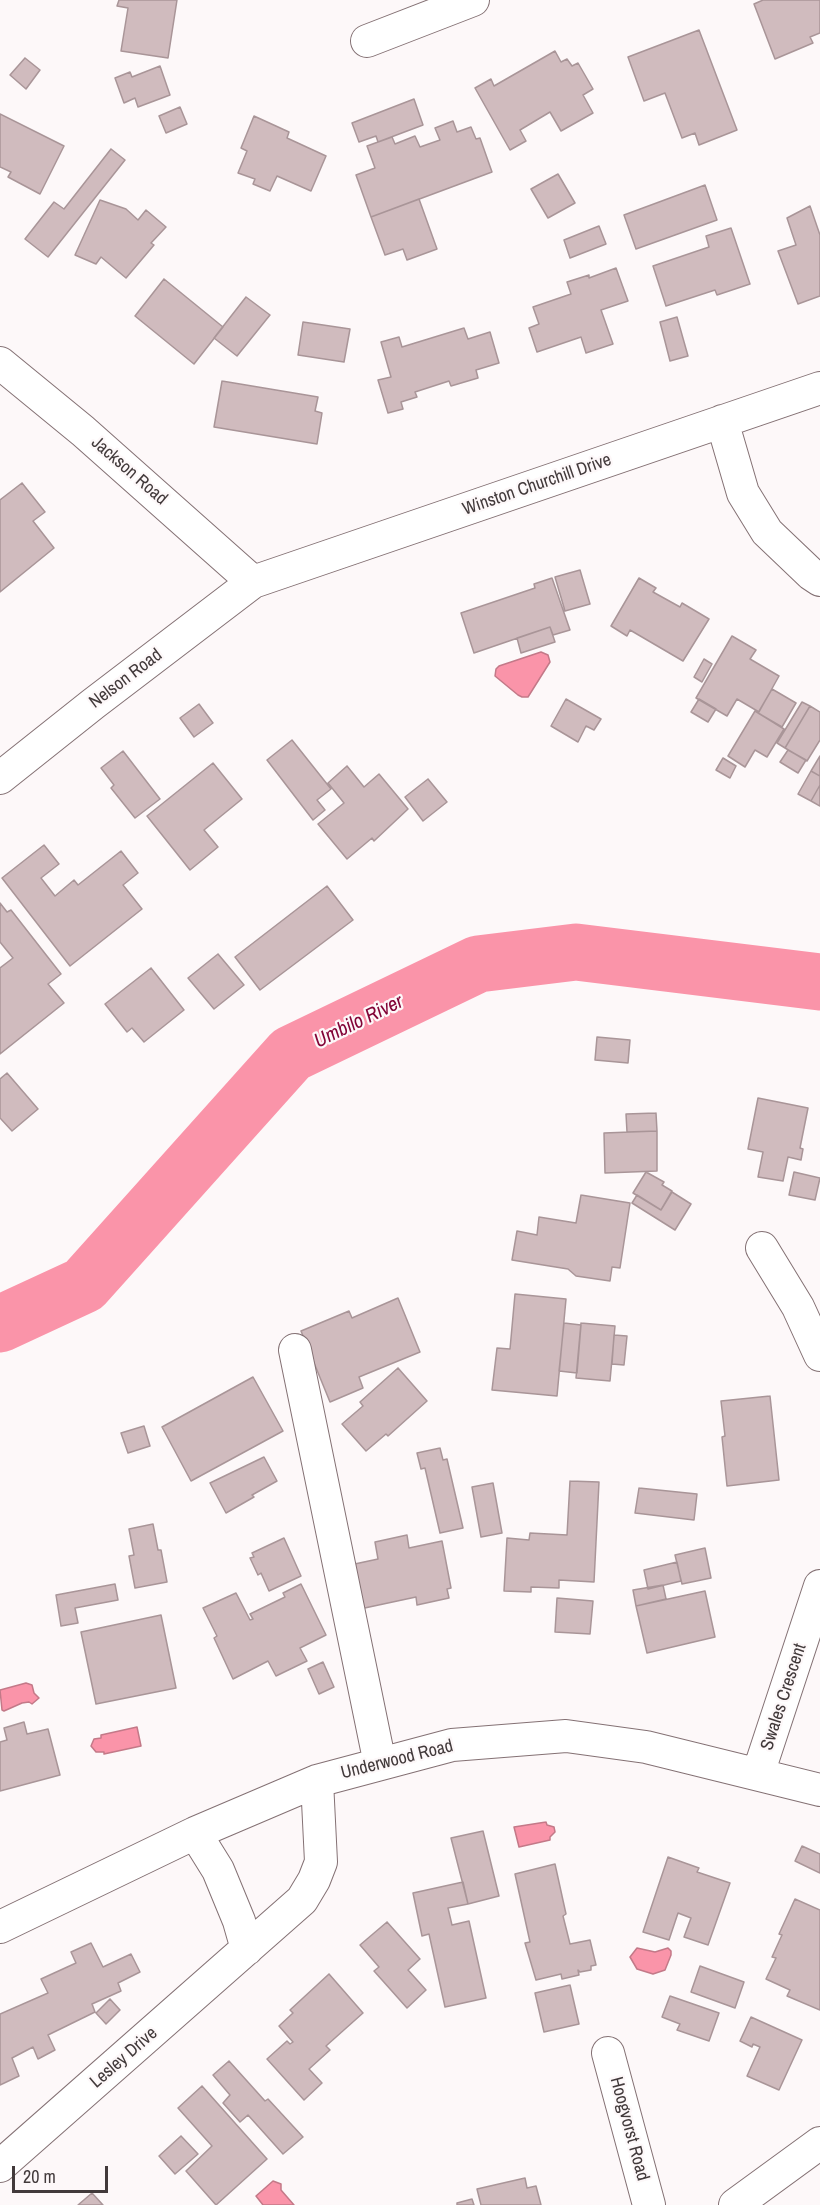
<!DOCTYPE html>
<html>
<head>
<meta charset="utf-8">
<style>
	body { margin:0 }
	#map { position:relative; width:820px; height:2205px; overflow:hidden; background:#fdf8f9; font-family:"Archivo Narrow",sans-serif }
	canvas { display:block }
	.scale { position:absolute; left:12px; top:2166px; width:96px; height:27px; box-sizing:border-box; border:3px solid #423a3b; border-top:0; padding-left:8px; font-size:18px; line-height:21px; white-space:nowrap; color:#423a3b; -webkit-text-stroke:4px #fdf8f9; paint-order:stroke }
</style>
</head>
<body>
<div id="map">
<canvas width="820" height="2205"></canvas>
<div class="scale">20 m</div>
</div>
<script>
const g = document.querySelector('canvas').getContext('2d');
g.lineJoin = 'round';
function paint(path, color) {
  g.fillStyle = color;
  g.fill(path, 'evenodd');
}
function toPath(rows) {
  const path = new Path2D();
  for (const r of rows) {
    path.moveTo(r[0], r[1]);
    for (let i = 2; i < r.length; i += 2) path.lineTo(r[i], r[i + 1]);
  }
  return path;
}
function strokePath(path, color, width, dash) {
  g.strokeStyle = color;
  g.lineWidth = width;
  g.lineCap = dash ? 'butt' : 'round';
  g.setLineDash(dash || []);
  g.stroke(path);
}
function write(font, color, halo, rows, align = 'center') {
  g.font = font + ' "Archivo Narrow",sans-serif';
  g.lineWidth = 4.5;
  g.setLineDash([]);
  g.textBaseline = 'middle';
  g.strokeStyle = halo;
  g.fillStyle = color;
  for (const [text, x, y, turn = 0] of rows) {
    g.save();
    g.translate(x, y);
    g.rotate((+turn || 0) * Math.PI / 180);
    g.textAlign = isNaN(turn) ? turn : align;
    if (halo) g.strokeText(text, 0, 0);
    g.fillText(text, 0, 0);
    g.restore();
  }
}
const water = toPath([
	[541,652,548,655,550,662,528,697,522,697,518,695,495,676,496,669,499,666,541,652],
	[26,1683,32,1685,34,1693,39,1698,32,1704,29,1702,22,1703,4,1711,2,1710,0,1690,26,1683],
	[137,1727,141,1746,104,1754,104,1752,96,1752,91,1746,94,1739,101,1738,101,1735,137,1727],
	[546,1822,547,1825,554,1827,555,1832,550,1837,550,1840,519,1847,514,1827,546,1822],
	[637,1948,655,1952,668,1948,671,1951,671,1955,665,1970,653,1974,637,1969,630,1957,637,1948],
	[273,2181,281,2184,281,2190,294,2205,263,2205,256,2196,273,2181]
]);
paint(water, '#fa94a9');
strokePath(water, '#c37988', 1.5);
strokePath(toPath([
	[0,1324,84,1285,291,1054,478,964,576,952,820,982]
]), '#fa94a9', 57);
const building = toPath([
	[119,0,177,0,168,58,121,51,128,8,117,6,119,0],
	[763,0,820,0,820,33,810,37,813,43,775,59,754,4,763,0],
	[699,30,737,130,699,145,695,133,682,138,665,93,644,101,628,57,699,30],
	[555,51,561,62,567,59,572,66,578,63,593,89,583,95,593,113,561,131,550,112,520,130,526,141,510,150,475,88,491,79,494,86,555,51],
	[25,58,40,70,26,89,10,75,25,58],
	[160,66,170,95,138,107,135,98,124,103,115,78,130,72,132,77,160,66],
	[414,99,423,125,378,142,376,136,359,142,352,123,414,99],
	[180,107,187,124,166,133,159,116,180,107],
	[0,114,64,146,40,194,8,177,11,172,0,167,0,114],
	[254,116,289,132,287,138,326,156,311,191,277,176,270,191,253,184,255,179,238,173,247,151,241,148,254,116],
	[453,121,457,132,471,127,476,139,480,138,492,172,371,217,356,175,375,168,367,146,392,137,395,144,415,136,420,147,440,140,435,128,453,121],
	[111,149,125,160,48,257,25,239,54,202,64,209,111,149],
	[558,174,575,203,548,218,531,189,558,174],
	[705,185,717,220,636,249,624,215,705,185],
	[419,199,437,249,407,260,403,249,385,255,371,217,419,199],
	[100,200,126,209,138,220,146,210,166,227,151,243,154,245,126,278,101,257,96,264,75,255,100,200],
	[810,206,820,235,820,296,798,304,778,251,796,245,787,218,810,206],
	[599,226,606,244,570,258,564,240,599,226],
	[731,228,750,284,717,295,715,290,666,306,653,266,709,247,706,236,731,228],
	[616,268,628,301,601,310,613,344,586,353,581,337,537,352,529,328,539,324,533,307,571,294,567,282,589,275,589,278,616,268],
	[164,279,223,327,194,364,135,316,164,279],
	[246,297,270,315,237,356,214,338,246,297],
	[677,317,688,356,670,361,660,322,677,317],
	[303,322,350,329,344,362,298,355,303,322],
	[464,328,468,339,490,332,499,363,476,370,478,378,451,386,449,381,415,392,417,397,401,402,403,409,388,413,378,380,391,377,381,342,399,337,402,347,464,328],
	[222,381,318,397,315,411,322,413,317,444,214,427,222,381],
	[22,483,45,512,33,521,54,548,0,592,0,500,22,483],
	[580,570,590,604,565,611,555,577,580,570],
	[552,578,570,630,553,635,550,627,474,653,461,613,535,588,534,584,552,578],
	[639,578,656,588,653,592,680,607,682,603,709,619,683,661,630,630,627,636,611,626,639,578],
	[550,627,555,642,521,653,517,638,550,627],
	[732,636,756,650,750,659,779,676,759,712,737,699,727,716,696,698,732,636],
	[704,659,712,664,702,682,694,677,704,659],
	[772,689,796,703,782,727,758,713,772,689],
	[566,699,601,719,594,730,586,726,578,742,551,726,566,699],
	[699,699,716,709,708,722,691,712,699,699],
	[802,702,810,706,785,748,777,743,802,702],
	[199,704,213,723,194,737,180,718,199,704],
	[810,706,820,712,820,740,807,761,785,748,810,706],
	[755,711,784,729,767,757,755,750,745,767,728,756,755,711],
	[292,740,331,789,317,800,325,810,313,820,267,760,292,740],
	[788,750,806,760,798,773,780,762,788,750],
	[123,751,160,799,135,818,111,788,114,785,101,768,123,751],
	[820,756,820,776,811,771,820,756],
	[723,758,736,766,730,778,716,770,723,758],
	[213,763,242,799,204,830,218,847,190,870,147,816,213,763],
	[347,766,364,787,379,774,408,809,374,841,372,838,347,859,318,824,344,803,328,783,347,766],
	[811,771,820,776,820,785,811,801,798,794,811,771],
	[428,779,447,802,423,821,405,797,428,779],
	[820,785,820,806,811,801,820,785],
	[44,845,59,864,41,878,55,896,74,880,78,885,121,851,138,873,123,885,142,909,70,966,2,878,44,845],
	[327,886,353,920,260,990,235,957,327,886],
	[0,903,7,912,11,910,61,974,48,984,64,1003,0,1054,0,968,13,958,0,942,0,903],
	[218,954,244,985,214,1009,188,978,218,954],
	[151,968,184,1010,144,1042,132,1028,127,1032,105,1004,151,968],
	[597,1037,630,1040,628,1063,595,1060,597,1037],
	[7,1073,38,1109,12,1131,0,1118,0,1079,7,1073],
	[758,1098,808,1108,800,1148,803,1149,801,1160,788,1157,783,1181,758,1177,763,1152,748,1149,758,1098],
	[656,1113,657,1131,627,1132,626,1114,656,1113],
	[657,1131,657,1171,605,1173,604,1133,657,1131],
	[646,1172,664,1182,662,1185,672,1191,661,1210,633,1193,646,1172],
	[794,1172,820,1178,815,1200,789,1195,794,1172],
	[672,1192,691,1204,675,1230,632,1203,637,1195,661,1210,672,1192],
	[581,1195,630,1203,620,1268,612,1267,610,1281,576,1276,568,1269,512,1260,517,1231,537,1235,539,1217,576,1223,581,1195],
	[515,1294,566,1299,557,1396,492,1390,497,1348,510,1349,515,1294],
	[398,1298,420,1352,359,1377,363,1388,330,1402,301,1331,349,1311,352,1318,398,1298],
	[564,1323,581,1325,577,1373,559,1371,564,1323],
	[581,1323,615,1326,610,1381,576,1378,581,1323],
	[614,1335,627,1336,624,1365,612,1364,614,1335],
	[398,1368,427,1401,388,1436,386,1434,366,1451,342,1424,363,1406,360,1402,398,1368],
	[253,1377,283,1431,191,1481,162,1427,253,1377],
	[770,1396,779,1480,727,1486,722,1437,725,1436,721,1401,770,1396],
	[144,1426,150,1446,128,1453,121,1433,144,1426],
	[440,1448,443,1460,447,1459,463,1528,440,1533,425,1468,421,1469,417,1453,440,1448],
	[264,1457,277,1481,252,1495,254,1497,226,1513,210,1483,264,1457],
	[570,1481,599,1482,594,1582,559,1580,559,1588,531,1587,531,1592,504,1591,507,1538,529,1540,530,1533,567,1535,570,1481],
	[493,1483,502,1533,481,1537,472,1487,493,1483],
	[639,1488,697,1494,694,1520,635,1513,639,1488],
	[153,1524,158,1550,161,1550,167,1582,135,1588,129,1556,134,1555,129,1529,153,1524],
	[407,1535,409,1548,442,1541,451,1588,447,1589,449,1598,417,1605,416,1597,360,1609,350,1565,378,1559,375,1542,407,1535],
	[284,1538,301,1576,269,1591,261,1573,258,1575,250,1558,254,1557,252,1553,284,1538],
	[705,1548,711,1578,682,1584,675,1555,705,1548],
	[677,1562,681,1581,648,1589,644,1570,677,1562],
	[115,1584,118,1600,75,1608,78,1623,61,1626,56,1595,115,1584],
	[301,1584,326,1635,300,1648,307,1661,276,1676,268,1661,233,1679,214,1638,217,1636,203,1608,236,1593,250,1620,253,1619,250,1614,285,1597,283,1593,301,1584],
	[663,1585,666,1599,636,1606,633,1590,663,1585],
	[705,1591,715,1637,647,1653,636,1606,705,1591],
	[557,1598,593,1601,590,1634,555,1632,557,1598],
	[161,1615,176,1688,96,1704,81,1632,161,1615],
	[323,1662,334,1687,319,1694,308,1669,323,1662],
	[24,1722,27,1734,48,1729,60,1775,0,1791,0,1742,7,1740,4,1728,24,1722],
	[483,1831,499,1896,468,1904,451,1838,483,1831],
	[802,1846,820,1854,820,1873,795,1861,802,1846],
	[668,1857,699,1868,697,1872,730,1883,708,1945,684,1937,691,1918,678,1913,669,1940,643,1932,668,1857],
	[555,1864,566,1914,563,1916,570,1944,590,1940,596,1965,591,1966,591,1970,580,1972,578,1970,579,1975,562,1979,561,1974,536,1980,525,1943,530,1942,515,1874,555,1864],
	[463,1882,468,1904,448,1908,452,1925,469,1921,486,1998,445,2007,429,1934,422,1936,413,1893,463,1882],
	[795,1899,820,1910,820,2010,787,1996,790,1990,766,1979,776,1958,772,1957,782,1935,779,1934,795,1899],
	[387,1922,420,1959,408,1970,426,1990,407,2008,374,1971,379,1967,360,1945,387,1922],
	[91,1943,103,1967,131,1954,140,1972,118,1983,121,1991,92,2004,95,2012,48,2035,55,2050,38,2059,33,2047,12,2058,19,2076,0,2085,0,2014,48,1993,41,1979,76,1963,71,1952,91,1943],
	[700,1966,744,1982,735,2008,691,1992,700,1966],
	[329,1974,363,2013,326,2046,330,2050,309,2069,322,2083,304,2100,267,2059,287,2041,290,2044,293,2042,279,2026,293,2013,290,2010,329,1974],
	[570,1985,579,2024,544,2032,535,1993,570,1985],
	[670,1996,719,2013,709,2041,677,2030,680,2024,662,2017,670,1996],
	[110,1999,120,2010,106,2024,96,2013,110,1999],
	[751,2017,802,2040,779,2090,747,2076,760,2047,753,2044,752,2047,740,2041,751,2017],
	[229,2061,265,2101,268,2099,303,2137,283,2154,248,2115,240,2122,223,2103,230,2095,213,2075,229,2061],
	[202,2086,267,2159,216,2205,186,2171,212,2146,178,2108,202,2086],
	[181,2136,198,2154,175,2174,159,2156,181,2136],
	[525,2178,527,2188,536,2186,541,2205,481,2205,477,2189,525,2178],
	[92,2193,103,2205,78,2205,92,2193],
	[472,2199,474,2205,457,2205,457,2203,472,2199]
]);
paint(building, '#d0bbbe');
strokePath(building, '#a99598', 1.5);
const minor = toPath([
	[367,41,473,0],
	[0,363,83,431,253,582],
	[722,421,743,493,767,532,811,574,820,580],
	[0,778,93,704,253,582,820,388],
	[762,1248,798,1307,820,1355],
	[295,1350,380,1764],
	[758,1774,820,1586],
	[195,1833,218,1870,239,1921,247,1949],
	[0,1927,195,1833,317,1781,452,1745,566,1736,646,1747,820,1790],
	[608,2053,649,2205],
	[0,2166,302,1900,314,1880,321,1862,317,1781],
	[735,2205,820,2143]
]);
strokePath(minor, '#847174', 34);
strokePath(minor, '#fff', 32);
write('18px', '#423a3b', '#fdf8f9', [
	["Jackson Road",129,471,41],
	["Winston Churchill Drive",537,485,-19],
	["Nelson Road",126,679,-37],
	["Swales Crescent",784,1697,-72],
	["Underwood Road",397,1760,-14],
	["Lesley Drive",124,2058,-41],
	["Hoogvorst Road",629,2129,75]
]);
write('italic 20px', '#820437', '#fdf8f9', [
	["Umbilo River",359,1022,-26]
]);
</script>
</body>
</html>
